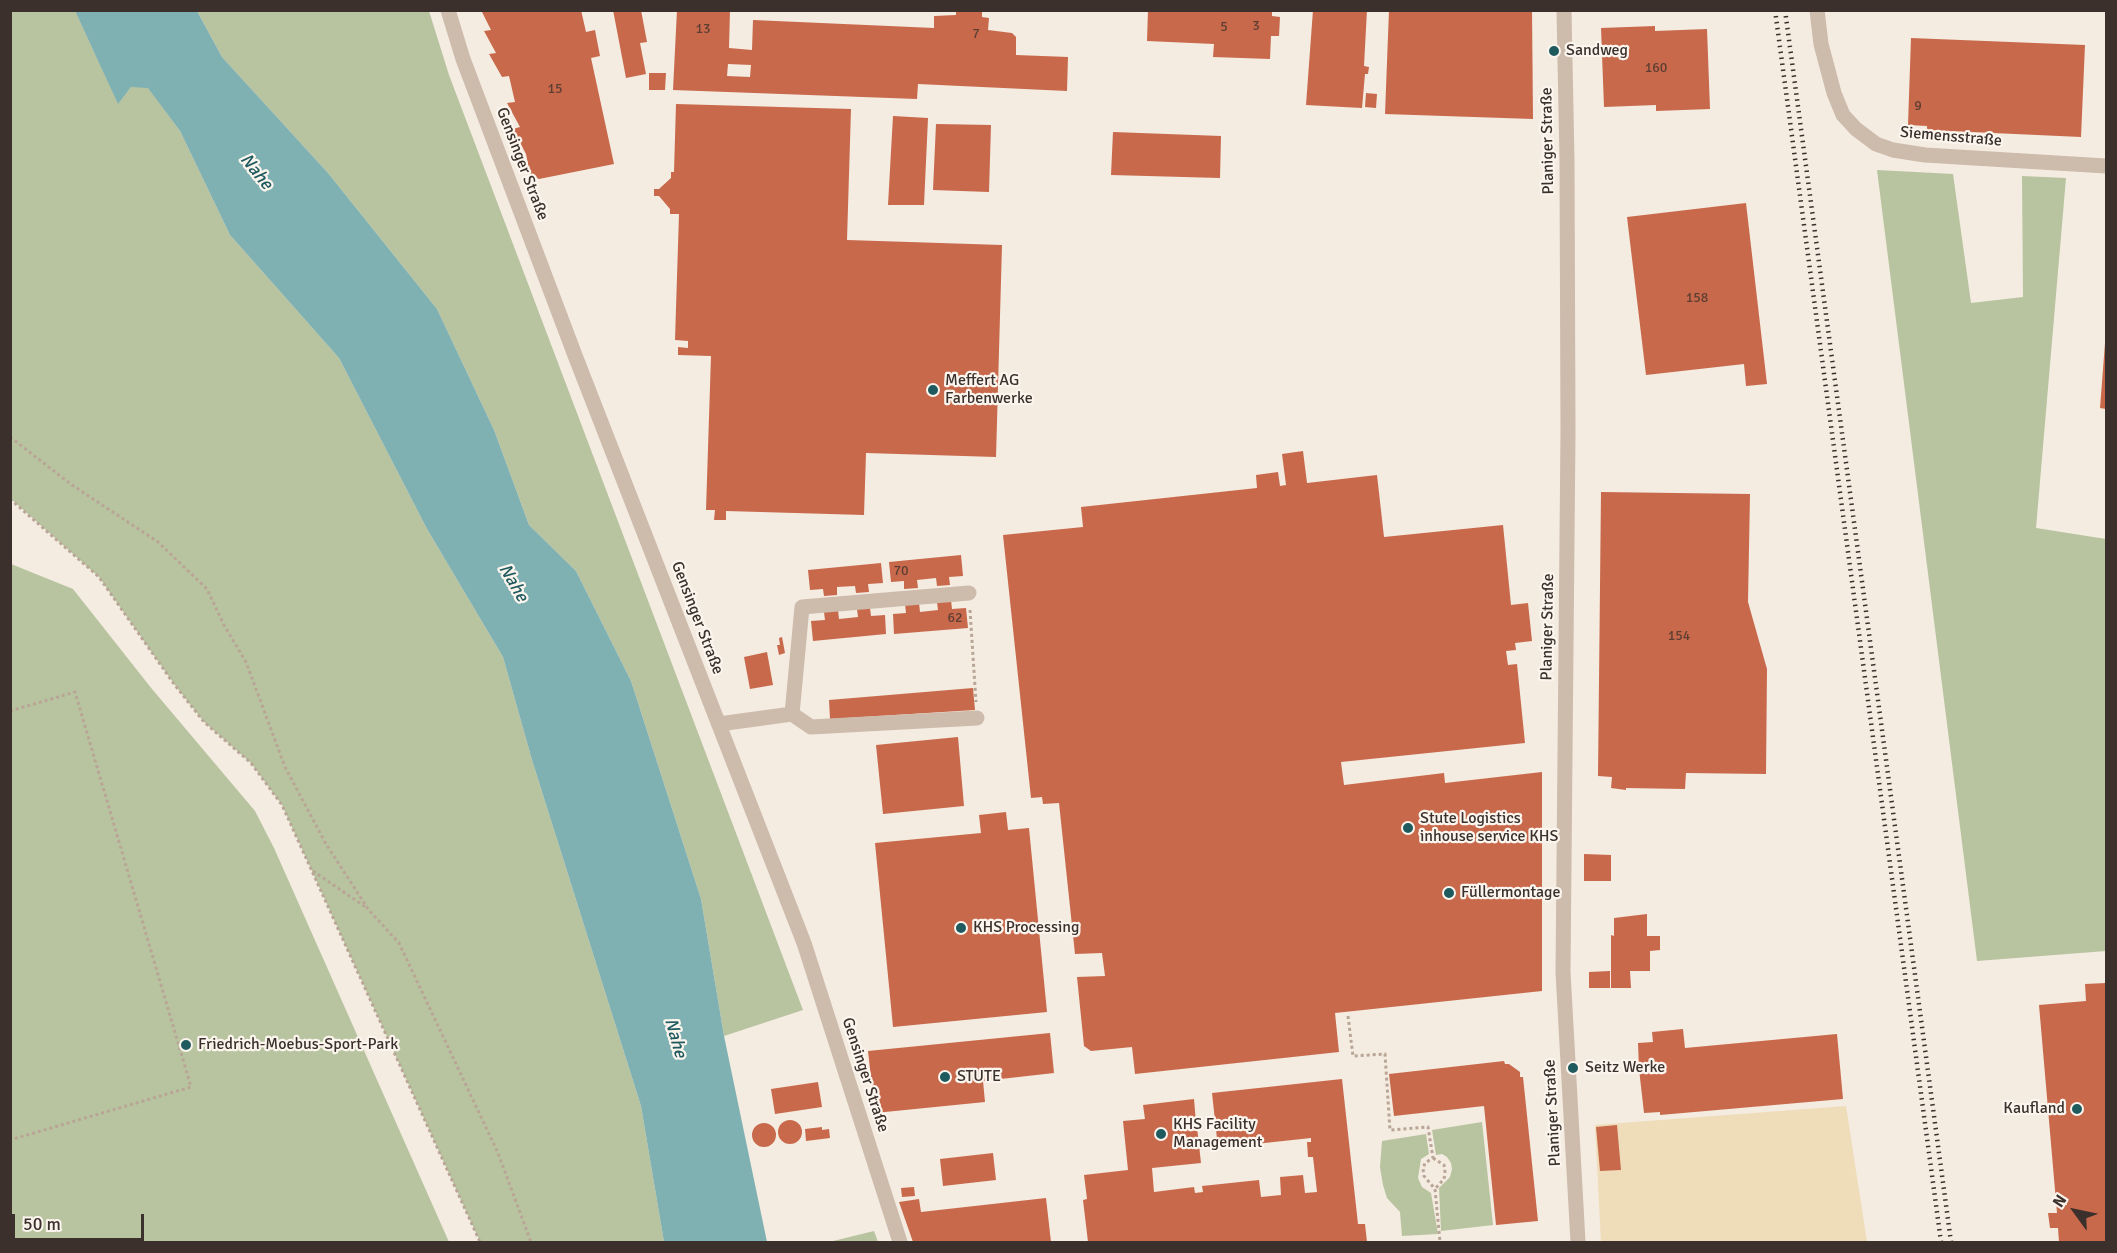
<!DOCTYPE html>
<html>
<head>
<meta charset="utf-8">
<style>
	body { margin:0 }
	#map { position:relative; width:2117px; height:1253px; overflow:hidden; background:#f4ebe1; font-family:Signika,sans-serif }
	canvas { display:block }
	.frame { position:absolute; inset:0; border:12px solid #3b302b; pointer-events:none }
	.north { position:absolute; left:2045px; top:1181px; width:60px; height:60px; -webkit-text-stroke:4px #fbf5ee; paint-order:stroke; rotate:303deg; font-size:16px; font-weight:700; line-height:24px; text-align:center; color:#3b302b }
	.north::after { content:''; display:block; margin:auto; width:21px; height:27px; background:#3b302b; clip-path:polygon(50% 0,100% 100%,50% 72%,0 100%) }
	.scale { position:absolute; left:12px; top:1214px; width:132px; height:27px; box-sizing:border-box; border:3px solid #3b302b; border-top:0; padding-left:8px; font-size:18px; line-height:21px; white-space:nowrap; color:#3b302b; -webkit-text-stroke:4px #fbf5ee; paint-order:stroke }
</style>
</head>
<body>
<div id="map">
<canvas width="2117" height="1253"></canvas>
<div class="frame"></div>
<div class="north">N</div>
<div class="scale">50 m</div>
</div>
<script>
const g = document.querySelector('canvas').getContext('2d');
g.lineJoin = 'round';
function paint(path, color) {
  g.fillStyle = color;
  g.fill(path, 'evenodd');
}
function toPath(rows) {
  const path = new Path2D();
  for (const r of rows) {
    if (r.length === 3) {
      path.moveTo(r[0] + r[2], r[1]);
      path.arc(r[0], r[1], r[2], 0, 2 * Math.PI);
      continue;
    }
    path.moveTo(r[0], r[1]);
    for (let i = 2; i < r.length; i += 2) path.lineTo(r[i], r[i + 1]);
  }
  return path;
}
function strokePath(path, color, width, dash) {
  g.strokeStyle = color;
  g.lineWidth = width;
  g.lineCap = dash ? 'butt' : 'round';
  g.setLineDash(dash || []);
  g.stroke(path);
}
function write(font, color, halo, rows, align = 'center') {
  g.font = font + ' Signika,sans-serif';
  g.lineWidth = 4.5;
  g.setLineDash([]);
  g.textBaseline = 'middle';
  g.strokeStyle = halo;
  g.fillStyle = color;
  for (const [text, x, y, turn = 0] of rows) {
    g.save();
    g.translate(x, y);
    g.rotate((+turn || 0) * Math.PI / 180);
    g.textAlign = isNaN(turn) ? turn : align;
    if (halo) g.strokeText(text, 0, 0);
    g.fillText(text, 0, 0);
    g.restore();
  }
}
paint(toPath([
	[11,11,75,11,118,103,131,87,148,87,180,131,230,235,339,358,427,529,503,657,532,760,641,1106,664,1242,480,1242,282,805,251,763,204,722,174,684,99,577,11,499],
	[197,11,429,11,449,75,803,1010,724,1036,701,899,631,681,576,571,529,525,494,430,437,309,328,173,222,57],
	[1877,170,1953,174,1971,303,2023,297,2022,176,2066,178,2036,528,2106,539,2106,951,1977,961],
	[11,564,73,589,152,689,255,811,274,848,449,1242,11,1242],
	[1482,1122,1493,1225,1441,1231,1439,1188,1450,1177,1452,1169,1451,1163,1447,1157,1442,1154,1436,1155,1432,1130],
	[1426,1134,1429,1154,1421,1159,1418,1178,1422,1187,1431,1193,1438,1234,1402,1236,1400,1212,1387,1198,1383,1185,1380,1167,1382,1141],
	[874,1231,878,1242,829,1242]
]), '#b8c4a0');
paint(toPath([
	[1846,1106,1867,1242,1601,1242,1595,1125]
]), '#efdcb8');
paint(toPath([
	[75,11,197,11,222,57,328,173,437,309,494,430,529,525,576,571,631,681,701,899,724,1036,767,1242,664,1242,641,1106,532,760,503,657,427,529,339,358,230,235,180,131,148,88,131,87,118,104]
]), '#7fb0b2');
paint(toPath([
	[481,10,581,10,586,32,595,30,600,56,591,58,614,164,539,179,530,174,526,154,513,129,520,127,507,103,515,102,509,76,502,77,489,54,496,53,484,31,491,30],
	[613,10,641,10,647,42,640,43,646,74,626,78],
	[677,10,730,10,729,48,752,50,753,20,934,28,934,16,956,15,956,10,982,10,982,17,989,18,988,30,1012,33,1016,37,1016,55,1068,57,1067,91,918,84,917,99,673,90],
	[728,64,751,65,750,77,727,76],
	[1148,10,1272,12,1272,16,1280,17,1279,36,1271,36,1270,59,1213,57,1214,44,1147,41],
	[1313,10,1367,10,1364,66,1369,67,1368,74,1365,74,1362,108,1306,105],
	[1389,10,1532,10,1533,119,1385,114],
	[1655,26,1655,31,1707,29,1710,109,1656,111,1656,105,1604,107,1601,28],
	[1911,38,2085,45,2081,137,1927,130,1927,126,1908,125],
	[649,73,666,73,665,90,649,90],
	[1366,93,1377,94,1376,108,1365,107],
	[676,104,851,109,847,240,1002,245,996,457,866,453,864,515,726,511,726,520,714,520,715,510,706,510,711,356,678,355,678,347,688,348,688,341,675,340,679,214,670,214,670,209,659,196,654,196,654,189,659,189,671,178,671,172,674,172],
	[893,116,928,118,924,205,888,205],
	[936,124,991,125,989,192,933,190],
	[1113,132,1221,136,1220,178,1111,175],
	[1746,203,1767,384,1746,386,1744,364,1646,375,1627,217],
	[2105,343,2106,344,2106,409,2100,408],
	[1303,451,1307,483,1377,475,1384,537,1503,525,1511,605,1528,603,1532,641,1515,643,1516,650,1506,651,1508,665,1517,664,1525,743,1341,762,1344,785,1444,773,1445,783,1542,772,1542,991,1335,1013,1339,1052,1135,1074,1132,1047,1091,1051,1084,1046,1077,977,1105,976,1102,953,1075,954,1059,803,1043,804,1042,797,1031,798,1003,535,1083,527,1081,507,1257,488,1256,475,1278,472,1280,486,1286,485,1282,454],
	[1601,492,1750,494,1748,602,1767,669,1766,774,1686,773,1685,789,1626,788,1626,790,1611,788,1612,777,1598,776],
	[961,555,963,576,949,577,950,585,937,586,936,578,917,580,918,588,904,589,904,581,891,582,889,562],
	[881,563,883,583,868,584,869,592,856,593,855,586,837,587,837,595,824,596,823,589,810,590,808,570],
	[951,600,952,609,966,608,968,628,894,634,893,614,906,613,905,604,919,603,920,612,938,610,937,602],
	[870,608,871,616,885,615,886,634,813,641,811,621,825,620,824,612,838,610,839,619,858,617,857,609],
	[782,637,785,653,779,655,777,645,780,645,779,638],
	[767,652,773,685,750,689,744,657],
	[973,688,975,710,830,719,829,700],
	[958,737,964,806,883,814,876,745],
	[1006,812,1008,830,1029,828,1047,1012,893,1027,875,843,981,833,979,815],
	[1584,854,1611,855,1611,881,1584,881],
	[1647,914,1647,936,1660,936,1660,950,1650,951,1650,971,1630,971,1631,988,1611,988,1611,935,1614,936,1614,918],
	[1610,971,1610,988,1589,988,1589,972],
	[2106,983,2106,1242,2059,1242,2058,1228,2050,1228,2048,1213,2057,1213,2039,1005,2086,1001,2085,984],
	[1683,1029,1685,1048,1837,1034,1843,1099,1660,1115,1660,1112,1644,1113,1639,1069,1638,1043,1653,1042,1652,1032],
	[1050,1033,1054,1073,983,1081,985,1102,875,1113,868,1051],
	[1504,1061,1505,1064,1509,1064,1520,1072,1520,1077,1523,1077,1538,1221,1496,1225,1484,1106,1394,1116,1389,1074],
	[1342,1079,1358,1224,1365,1224,1367,1242,1088,1242,1083,1200,1087,1199,1084,1175,1128,1170,1123,1121,1145,1119,1143,1105,1194,1099,1196,1123,1200,1123,1200,1126,1197,1127,1201,1163,1152,1168,1154,1192,1194,1187,1195,1193,1203,1192,1202,1186,1259,1180,1261,1197,1281,1195,1280,1177,1303,1175,1305,1193,1317,1192,1313,1157,1308,1157,1307,1142,1311,1142,1311,1138,1218,1148,1212,1093],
	[818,1082,822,1107,775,1114,771,1089],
	[790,1132,12],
	[764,1135,12],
	[1617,1125,1621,1170,1600,1171,1596,1127],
	[822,1127,822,1130,829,1129,830,1138,806,1141,805,1129],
	[993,1153,996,1180,943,1186,940,1159],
	[914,1187,915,1196,902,1197,901,1188],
	[1046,1198,1051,1242,913,1242,899,1202,919,1199,921,1212]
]), '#c8694b');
strokePath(toPath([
	[10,437,72,485,158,542,207,589,224,625,246,662,285,767,326,844,368,909,399,943,498,1153,531,1242],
	[10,499,99,577,174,684,204,722,251,763,282,805,480,1242],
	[970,610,976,702],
	[10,711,75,692,191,1087,10,1140],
	[313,871,367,908],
	[1348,1016,1353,1056,1385,1054,1390,1130,1428,1127,1433,1158,1425,1163,1423,1169,1424,1176,1435,1189,1440,1242],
	[1433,1158,1444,1165,1445,1172,1444,1179,1435,1189]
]), '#b9a596', 3, [3, 3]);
strokePath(toPath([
	[448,10,463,59,576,358,804,943,900,1242],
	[1564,10,1567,161,1568,431,1563,972,1578,1242],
	[1817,10,1821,44,1834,93,1843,115,1856,129,1876,144,1893,150,1925,155,2106,166],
	[792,714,802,607,969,593],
	[719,724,792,714,811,727,977,718]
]), '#cdbbac', 15);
strokePath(toPath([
	[1775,10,1941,1242],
	[1785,10,1951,1242]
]), '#3b302b', 4.5, [1.5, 4.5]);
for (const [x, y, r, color] of [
	[1554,51,6,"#1f5a5e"],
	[933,390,6,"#1f5a5e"],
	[1408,828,6,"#1f5a5e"],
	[1449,893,6,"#1f5a5e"],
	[961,928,6,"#1f5a5e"],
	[186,1045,6,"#1f5a5e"],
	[1573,1068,6,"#1f5a5e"],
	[945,1077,6,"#1f5a5e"],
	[2077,1109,6,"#1f5a5e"],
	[1161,1134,6,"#1f5a5e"]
]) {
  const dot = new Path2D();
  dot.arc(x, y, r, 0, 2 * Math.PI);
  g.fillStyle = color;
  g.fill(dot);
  strokePath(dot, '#fbf5ee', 2);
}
write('14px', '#5e3e33', null, [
	["3",1256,26],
	["5",1224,27],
	["13",703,29],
	["7",976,34],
	["160",1656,68],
	["15",555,89],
	["9",1918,106],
	["158",1697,298],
	["70",901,571],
	["62",955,618],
	["154",1679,636]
]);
write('16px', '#3b302b', '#fbf5ee', [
	["Sandweg",1566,51],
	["Meffert AG",945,381],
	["Farbenwerke",945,399],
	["Stute Logistics",1420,819],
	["inhouse service KHS",1420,837],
	["Füllermontage",1461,893],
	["KHS Processing",973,928],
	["Friedrich-Moebus-Sport-Park",198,1045],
	["Seitz Werke",1585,1068],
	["STUTE",957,1077],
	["Kaufland",2065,1109,"right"],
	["KHS Facility",1173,1125],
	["Management",1173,1143]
], 'left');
write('16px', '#3b302b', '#fbf5ee', [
	["Siemensstraße",1951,137,5],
	["Planiger Straße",1548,141,-91],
	["Gensinger Straße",522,164,69],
	["Gensinger Straße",697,618,69],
	["Planiger Straße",1548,627,-89],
	["Gensinger Straße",865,1075,72],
	["Planiger Straße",1553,1113,-93]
]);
write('italic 18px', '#1f5a5e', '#fbf5ee', [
	["Nahe",256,172,51],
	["Nahe",513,583,60],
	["Nahe",675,1038,74]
]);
</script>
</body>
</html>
